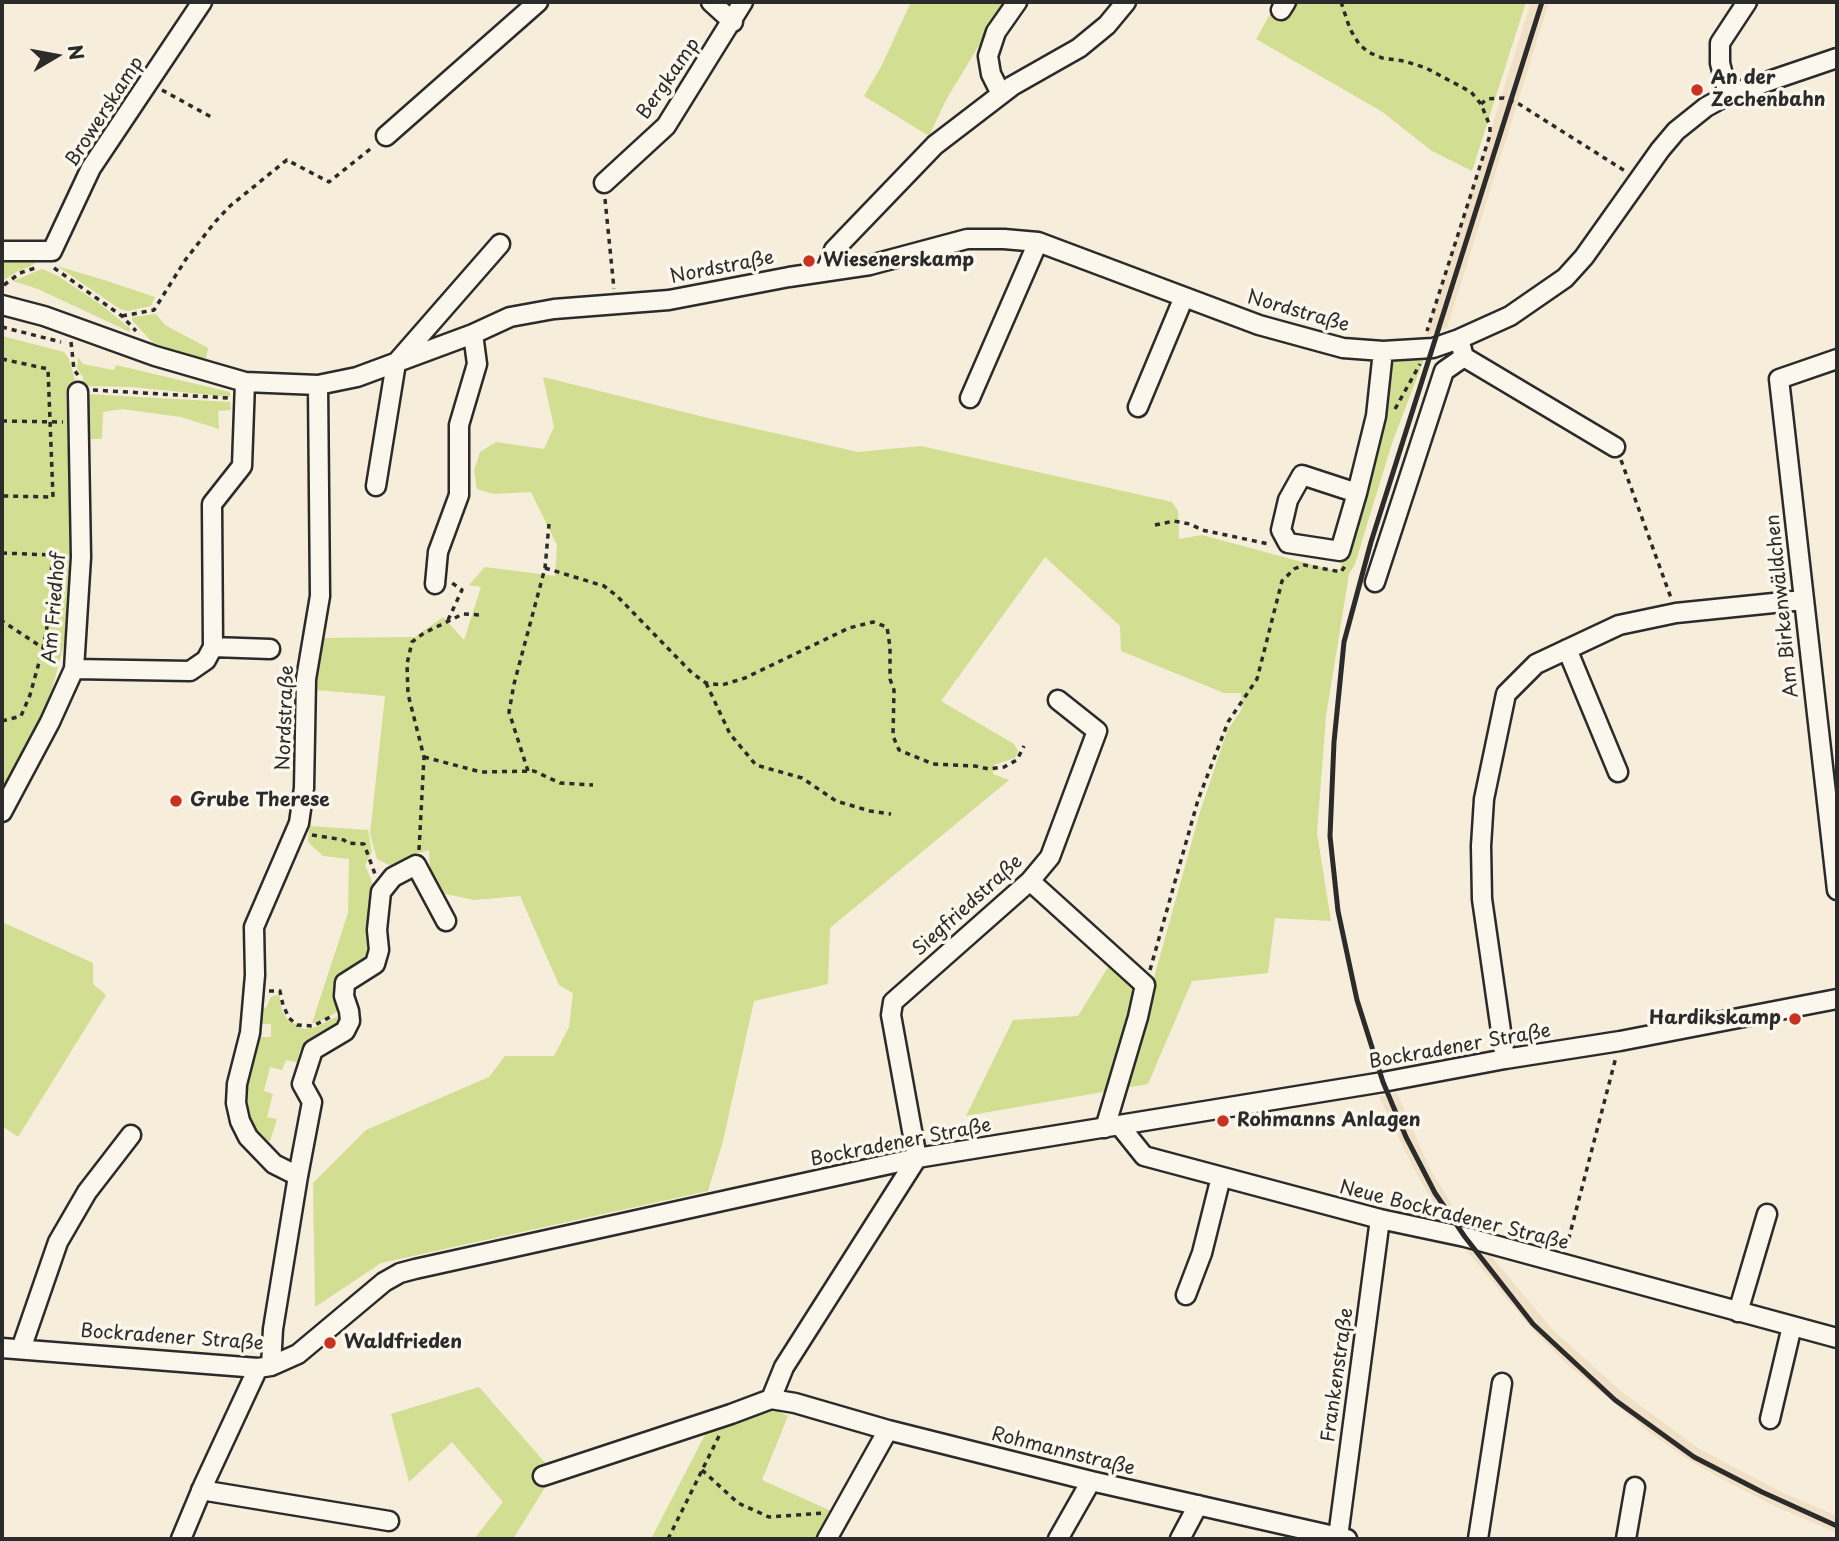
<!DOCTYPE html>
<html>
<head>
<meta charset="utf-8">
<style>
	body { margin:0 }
	#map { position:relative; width:1839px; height:1541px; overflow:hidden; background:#f6eddb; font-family:"Playpen Sans",sans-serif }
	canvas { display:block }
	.frame { position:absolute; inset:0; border:4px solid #2b2b2b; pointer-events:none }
	.north { position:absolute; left:21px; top:21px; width:70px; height:70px; -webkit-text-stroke:5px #fbf7ec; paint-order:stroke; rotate:80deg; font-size:19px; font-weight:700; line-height:28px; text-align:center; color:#2b2b2b }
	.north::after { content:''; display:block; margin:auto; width:24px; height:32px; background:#2b2b2b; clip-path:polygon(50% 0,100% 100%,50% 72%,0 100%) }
</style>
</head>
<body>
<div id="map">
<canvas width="1839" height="1541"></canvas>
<div class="frame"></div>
<div class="north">N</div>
</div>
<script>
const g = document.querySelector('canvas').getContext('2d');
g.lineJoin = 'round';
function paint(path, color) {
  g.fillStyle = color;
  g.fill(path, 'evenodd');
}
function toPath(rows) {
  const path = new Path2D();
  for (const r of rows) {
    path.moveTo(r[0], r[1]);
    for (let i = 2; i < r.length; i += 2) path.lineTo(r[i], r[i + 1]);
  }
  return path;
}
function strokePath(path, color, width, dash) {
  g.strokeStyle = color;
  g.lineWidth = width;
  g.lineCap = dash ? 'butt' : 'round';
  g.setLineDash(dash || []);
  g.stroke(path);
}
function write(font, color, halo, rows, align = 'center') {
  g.font = font + ' "Playpen Sans",sans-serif';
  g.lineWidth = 7;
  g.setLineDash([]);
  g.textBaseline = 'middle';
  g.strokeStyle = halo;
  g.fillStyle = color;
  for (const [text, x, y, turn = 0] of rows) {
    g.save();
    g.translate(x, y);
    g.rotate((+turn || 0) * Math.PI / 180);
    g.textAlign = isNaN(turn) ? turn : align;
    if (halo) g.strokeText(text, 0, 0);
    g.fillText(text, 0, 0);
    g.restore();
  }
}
paint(toPath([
	[1531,2,1549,2,1447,328,1426,336],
	[1397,1093,1430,1169,1463,1223,1442,1219,1413,1167,1379,1097],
	[1466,1250,1491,1256,1553,1330,1623,1393,1701,1450,1781,1492,1837,1516,1837,1533,1777,1507,1720,1478,1690,1461,1649,1432,1568,1365,1532,1329]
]), '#f0e1c6');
paint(toPath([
	[911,2,1005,2,946,100,929,136,864,96,882,65],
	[1277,2,1526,2,1472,171,1432,151,1381,111,1256,39],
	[2,256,36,256,38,261,29,267,18,271,4,280,2,279],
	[57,266,104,280,155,297,151,306,128,311,120,309],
	[42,269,58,276,100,304,130,328,130,332,38,289,13,281],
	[156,314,165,325,208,348,206,358,201,359,153,343,132,320,132,317],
	[2,336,64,352,69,359,77,387,66,389,72,565,70,608,64,645,49,700,29,749,2,804],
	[78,357,83,364,114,370,116,365,230,392,230,397,132,387,84,386,83,377,77,369],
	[1424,359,1392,443,1355,564,1349,574,1326,716,1317,833,1331,921,1275,918,1268,973,1192,981,1148,1084,966,1116,1013,1020,1078,1016,1110,964,1150,992,1200,812,1227,731,1242,709,1241,693,1224,693,1121,651,1120,626,1045,557,941,701,1014,744,1018,751,1015,758,994,765,993,774,1009,780,830,928,828,984,754,1001,723,1141,708,1191,381,1263,315,1307,313,1183,366,1130,489,1077,505,1056,554,1056,569,1027,573,993,559,985,520,896,474,900,441,893,430,868,429,850,408,856,393,867,377,859,370,834,385,696,316,690,315,638,415,637,443,617,464,640,481,587,469,585,485,567,555,576,557,545,531,492,493,494,477,489,474,471,480,452,496,442,544,449,554,427,543,377,708,418,858,452,921,446,1172,502,1178,511,1179,539,1202,535,1339,572,1379,425,1388,363],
	[85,394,230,402,231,410,218,411,219,429,181,417,122,409,103,412,102,439,87,439],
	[309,826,368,830,372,852,365,865,377,894,371,954,344,1008,319,1022,312,1023,348,913,349,859,323,856,308,842],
	[2,922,93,963,93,984,106,995,18,1137,2,1126],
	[279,994,282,1011,288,1020,304,1029,316,1027,344,1013,341,1027,300,1050,297,1062,286,1060,282,1070,270,1067,264,1091,273,1094,267,1117,277,1119,270,1141,261,1140,248,1117,245,1101,245,1082,257,1037,271,1037,271,1024,257,1024,257,1005,266,1008,271,997],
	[479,1387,554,1473,513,1539,474,1539,503,1502,452,1442,409,1482,391,1414],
	[771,1408,788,1416,762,1480,831,1511,815,1539,651,1539,707,1431]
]), '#d2de91');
const minor = toPath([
	[711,2,733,22],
	[1281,10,1286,2],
	[1001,94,991,74,988,56,996,32,1017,2],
	[1728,95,1720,63,1720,43,1747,2],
	[386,136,538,2],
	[604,183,666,126,743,2],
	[2,251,52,251,91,168,202,2],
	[826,271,834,250,935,145,1012,86,1079,48,1107,25,1126,2],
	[2,305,44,316,155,356,245,382,318,385,357,377,473,334,510,317,554,309,669,300,789,277,870,265,967,239,1004,239,1038,242,1259,325,1343,348,1383,351,1433,348,1459,339,1510,316,1565,278,1584,257,1660,150,1676,131,1706,107,1728,95,1837,58],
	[1461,346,1464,357,1615,447],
	[1837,359,1779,379,1837,890],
	[970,398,1038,242],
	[1138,407,1184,297],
	[376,486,396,363,500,244],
	[1357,493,1302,475,1288,500,1281,530,1288,543,1340,551,1357,493,1376,416,1383,351],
	[1375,582,1444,371,1464,357],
	[435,584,438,552,459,495,459,425,477,364,473,334],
	[213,647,270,649],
	[1567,649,1618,772],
	[74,669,190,671,206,660,213,647,212,504,242,466,245,382],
	[2,812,50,722,74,669,81,557,78,392],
	[1030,881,1145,985,1138,1017,1105,1128],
	[1505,1059,1482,899,1481,846,1484,799,1506,694,1536,664,1619,625,1676,613,1803,600],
	[1120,1126,1144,1156,1380,1219,1465,1237,1837,1338],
	[298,1176,312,1102,302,1084,313,1050,345,1031,350,1021,349,1011,344,996,345,983,375,964,379,950,377,930,381,892,393,877,416,865,446,921],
	[1186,1295,1202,1253,1221,1177],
	[1738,1312,1767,1214],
	[2,1348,258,1368,271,1366,298,1354,384,1282,400,1273,415,1269,917,1158,1383,1082,1505,1059,1620,1041,1837,999],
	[21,1349,58,1242,87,1192,131,1135],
	[271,1366,273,1329,298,1176,274,1164,248,1137,240,1121,236,1103,237,1084,250,1033,255,975,254,927,299,823,304,788,306,679,320,596,318,385],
	[771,1399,784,1367,917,1158,891,1015,893,1002,1030,881,1050,857,1097,731,1058,700],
	[1770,1419,1792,1326],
	[543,1476,731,1414,771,1399,795,1403,888,1430,1091,1481,1347,1539],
	[201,1490,389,1521],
	[1338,1537,1380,1219],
	[181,1539,204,1484,258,1368],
	[827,1539,888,1430],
	[1058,1539,1091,1481],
	[1180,1539,1198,1505],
	[1478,1539,1502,1383],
	[1626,1539,1635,1487]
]);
strokePath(minor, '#2b2b2b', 23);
strokePath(toPath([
	[1341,2,1350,29,1359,44,1368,52,1382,58,1404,61,1426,68,1471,92,1481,104,1490,126,1490,135,1427,331],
	[162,90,213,118],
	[1481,104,1487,99,1504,98,1519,104,1625,171],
	[605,199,614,289],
	[54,268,122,316,136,331],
	[4,285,20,273,35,268],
	[122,316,154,310,186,259,215,222,230,206,283,163,287,160,329,182,374,146],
	[2,327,61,342],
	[71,342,74,370,78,375],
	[2,359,48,369,53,497,2,496],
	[93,390,228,398],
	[1395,409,1420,364],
	[2,421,63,422],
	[1621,460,1671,598],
	[1155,525,1174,521,1190,524,1202,530,1269,544],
	[2,553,52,555,50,611,43,648,2,621],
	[545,568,604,586,617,596,692,673,706,683,722,685,745,678,849,628,873,622,887,627,890,647,890,679,894,690,893,736,899,750,933,764,975,766,989,769,1004,767,1017,760,1024,746],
	[448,620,462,590,452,583],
	[706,683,730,734,756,765,802,778,836,801,870,811,891,814],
	[2,721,21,716,30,695,43,648],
	[424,757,481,772,534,771,560,783,593,785],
	[528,771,509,712,514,684,545,568,549,524],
	[312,835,344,840,347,843,364,844,375,874],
	[419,850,424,757,408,694,407,664,412,642,424,633,463,614,481,615],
	[1150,970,1198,800,1228,722,1257,679,1282,581,1294,569,1304,565,1341,572,1345,566],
	[269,991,280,991,283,1005,289,1018,297,1025,313,1026,334,1015],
	[1566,1249,1616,1057],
	[702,1470,738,1503,769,1517,824,1513],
	[668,1539,720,1434]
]), '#2b2b2b', 3.5, [5, 5]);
strokePath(minor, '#fbf7ec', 18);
strokePath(toPath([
	[1542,2,1371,542,1344,642,1334,742,1330,836,1338,911,1357,1000,1383,1082,1406,1137,1435,1193,1465,1237,1533,1324,1615,1400,1694,1457,1762,1492,1837,1526]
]), '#2b2b2b', 5);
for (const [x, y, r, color] of [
	[1697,90,7,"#c8321e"],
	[809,261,7,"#c8321e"],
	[176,801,7,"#c8321e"],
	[1795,1019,7,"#c8321e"],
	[1223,1121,7,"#c8321e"],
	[330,1343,7,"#c8321e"]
]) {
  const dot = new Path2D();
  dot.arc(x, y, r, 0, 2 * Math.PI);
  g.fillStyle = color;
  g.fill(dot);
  strokePath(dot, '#fbf7ec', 2.5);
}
write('19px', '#2b2b2b', '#fbf7ec', [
	["Bergkamp",669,79,-55],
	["Browerskamp",105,112,-57],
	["Nordstraße",722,268,-11],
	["Nordstraße",1298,312,16],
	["Am Birkenwäldchen",1783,606,-96],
	["Am Friedhof",55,608,-85],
	["Nordstraße",286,718,-88],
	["Siegfriedstraße",968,906,-42],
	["Bockradener Straße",1460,1047,-10],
	["Bockradener Straße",901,1143,-11],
	["Neue Bockradener Straße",1454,1216,14],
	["Bockradener Straße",172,1338,4],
	["Frankenstraße",1338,1375,-82],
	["Rohmannstraße",1063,1452,14]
]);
write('bold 19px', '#2b2b2b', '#fbf7ec', [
	["An der",1711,79],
	["Zechenbahn",1711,101],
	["Wiesenerskamp",823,261],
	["Grube Therese",190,801],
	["Hardikskamp",1781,1019,"right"],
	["Rohmanns Anlagen",1237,1121],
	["Waldfrieden",344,1343]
], 'left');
</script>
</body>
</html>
